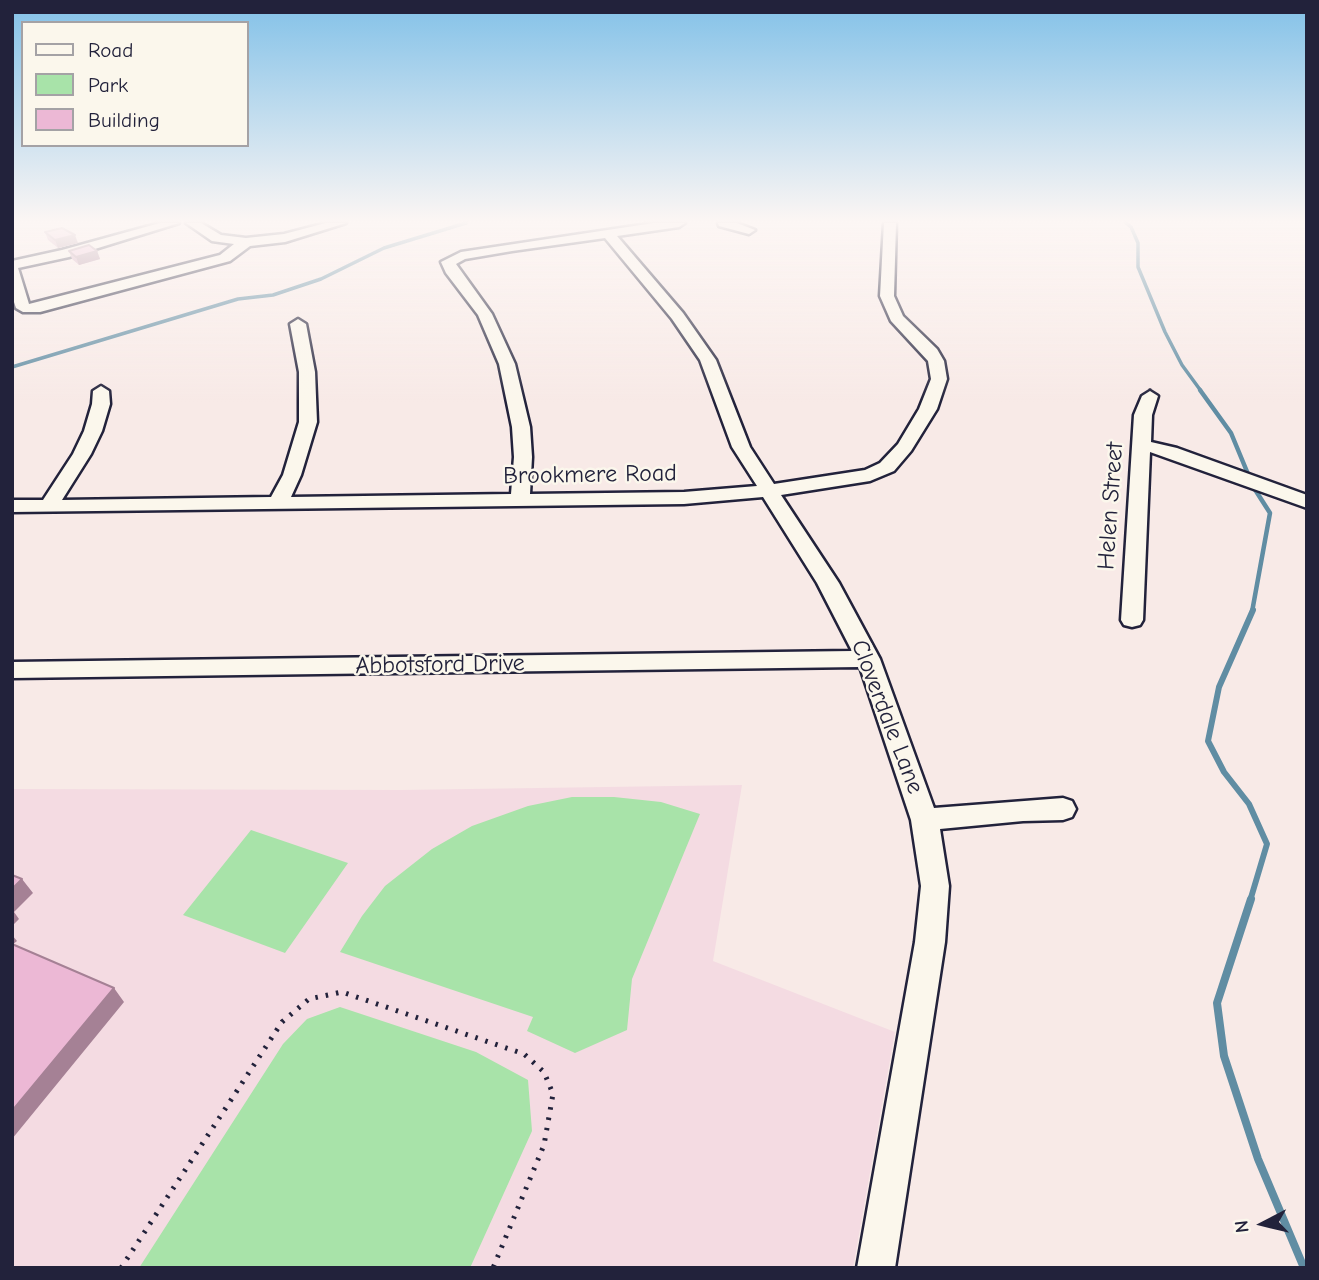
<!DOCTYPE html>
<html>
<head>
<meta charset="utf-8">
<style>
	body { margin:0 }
	#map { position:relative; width:1319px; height:1280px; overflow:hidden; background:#f8eae7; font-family:"Comic Neue",sans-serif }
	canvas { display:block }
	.frame { position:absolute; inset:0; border:14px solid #22223b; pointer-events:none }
	.legend { position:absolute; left:21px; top:21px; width:228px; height:126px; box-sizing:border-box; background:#fbf7ec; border:2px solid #a4a2a5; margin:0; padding:9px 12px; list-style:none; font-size:21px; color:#22223b }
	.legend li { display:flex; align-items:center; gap:14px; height:35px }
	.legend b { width:35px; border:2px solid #a4a2a5 }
	.north { position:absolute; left:1228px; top:1189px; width:70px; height:70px; -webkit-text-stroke:5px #fbf7ec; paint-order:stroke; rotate:263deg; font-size:19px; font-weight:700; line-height:28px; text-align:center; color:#22223b }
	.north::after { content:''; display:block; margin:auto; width:24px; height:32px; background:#22223b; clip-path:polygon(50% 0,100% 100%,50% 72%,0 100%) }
</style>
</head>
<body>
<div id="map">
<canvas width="1319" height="1280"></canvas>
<div class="frame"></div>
<ul class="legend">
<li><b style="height:9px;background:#fbf7ec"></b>Road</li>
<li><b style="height:19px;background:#a8e3a9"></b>Park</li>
<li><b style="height:19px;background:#ecb8d5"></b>Building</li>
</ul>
<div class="north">N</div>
</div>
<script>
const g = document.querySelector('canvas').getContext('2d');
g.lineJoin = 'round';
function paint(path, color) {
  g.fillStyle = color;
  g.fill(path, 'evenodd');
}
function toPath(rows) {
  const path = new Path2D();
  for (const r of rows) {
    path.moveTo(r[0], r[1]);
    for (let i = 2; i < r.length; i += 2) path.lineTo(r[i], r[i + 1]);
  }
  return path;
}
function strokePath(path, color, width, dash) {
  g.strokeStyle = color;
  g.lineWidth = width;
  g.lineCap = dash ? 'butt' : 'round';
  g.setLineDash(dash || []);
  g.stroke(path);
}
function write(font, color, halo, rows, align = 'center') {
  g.font = font + ' "Comic Neue",sans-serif';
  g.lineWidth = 5;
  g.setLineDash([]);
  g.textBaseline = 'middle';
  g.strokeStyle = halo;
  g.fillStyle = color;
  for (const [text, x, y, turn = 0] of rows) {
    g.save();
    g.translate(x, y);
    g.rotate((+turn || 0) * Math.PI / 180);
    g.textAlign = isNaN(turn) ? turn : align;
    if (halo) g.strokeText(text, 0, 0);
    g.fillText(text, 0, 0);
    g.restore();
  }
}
paint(toPath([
	[742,785,713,961,895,1032,853,1268,12,1268,12,789,401,790]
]), '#f4dbe2');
paint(toPath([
	[572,797,614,797,661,802,700,814,632,979,627,1030,575,1053,527,1031,533,1017,340,952,362,916,385,886,432,849,472,826,528,806],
	[251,830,348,863,285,953,183,915],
	[340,1007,476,1052,528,1080,532,1131,470,1268,139,1268,283,1044,307,1019]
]), '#a8e3a9');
strokePath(toPath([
	[1126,223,1131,227,1138,243,1138,267,1165,332,1182,365,1201,391],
	[12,367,238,299,273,295,321,279,384,248,466,223]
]), '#608da3', 3.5);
strokePath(toPath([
	[1200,390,1231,433,1248,474],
	[1252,612,1270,513,1254,488]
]), '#608da3', 4.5);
strokePath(toPath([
	[1250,901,1267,844,1249,804,1224,772,1208,741,1219,687,1253,610]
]), '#608da3', 6);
strokePath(toPath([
	[1251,899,1217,1003,1224,1056,1258,1159,1304,1268]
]), '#608da3', 8);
const minor = toPath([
	[160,223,179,223,69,257,18,268,29,304,220,255,234,244,212,241,186,223,201,223,221,235,246,238,284,234,326,223,346,223,285,242,250,246,230,261,40,312,23,312,16,308,12,296,12,261,62,250,160,223],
	[654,223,685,223,679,227,617,236,683,313,716,360,750,447,774,484,865,470,880,463,898,444,919,409,931,379,928,361,891,321,880,296,884,223,896,223,894,296,903,316,937,349,944,361,947,379,937,409,911,451,894,471,870,481,781,495,839,583,880,659,934,808,1063,798,1072,801,1076,809,1072,817,1063,820,1023,821,940,829,949,886,945,942,895,1268,857,1268,915,942,921,886,911,820,860,667,12,678,12,662,852,651,817,583,763,497,684,504,12,512,12,500,43,500,73,454,84,431,92,404,93,391,101,386,109,391,110,404,102,431,91,454,62,500,271,497,283,475,299,422,299,372,290,324,298,319,306,324,315,372,317,422,301,475,291,497,511,494,514,457,512,427,499,364,478,315,446,273,441,262,461,252,654,223],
	[605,238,672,319,700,360,732,447,757,486,684,492,530,494,532,457,530,427,515,364,492,314,456,264,465,259,512,251,605,238],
	[718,223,737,223,755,230,749,234,719,226,718,223],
	[1150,391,1158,396,1152,415,1151,442,1177,448,1307,495,1307,508,1150,452,1143,620,1140,625,1132,627,1124,625,1121,620,1134,415,1142,396,1150,391]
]);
strokePath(minor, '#22223b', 5);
strokePath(toPath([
	[121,1268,282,1022,309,999,342,992,524,1054,544,1072,553,1094,544,1145,493,1268]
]), '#22223b', 5, [2.5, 8]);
paint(minor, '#fbf7ec');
paint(toPath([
	[45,232,78,243,58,248,48,240],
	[69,251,97,251,100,259,79,265,72,259]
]), '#cb9eb7');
paint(toPath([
	[75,235,78,243,58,248,55,240],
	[97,251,100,259,79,265,76,257],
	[22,879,33,893,14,912,19,919,12,926,12,889],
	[12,935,17,941,12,945],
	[114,988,124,1002,12,1139,12,1111]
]), '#a58195');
const building = toPath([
	[62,228,75,235,55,240,45,232,62,228],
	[89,245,97,251,76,257,69,251,89,245],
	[12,875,22,879,12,889,12,875],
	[12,944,114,988,12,1111,12,944]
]);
paint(building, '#ecb8d5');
strokePath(building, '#a58195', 2);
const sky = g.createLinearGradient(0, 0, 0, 402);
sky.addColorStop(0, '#82c1e8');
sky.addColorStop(0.55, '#fcf6f4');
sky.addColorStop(1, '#fcf6f400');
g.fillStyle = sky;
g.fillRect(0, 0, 1319, 402);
write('24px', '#22223b', '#fbf7ec', [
	["Brookmere Road",590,475,-1],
	["Helen Street",1111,506,-86],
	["Abbotsford Drive",440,665,-1],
	["Cloverdale Lane",887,717,69]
]);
</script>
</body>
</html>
